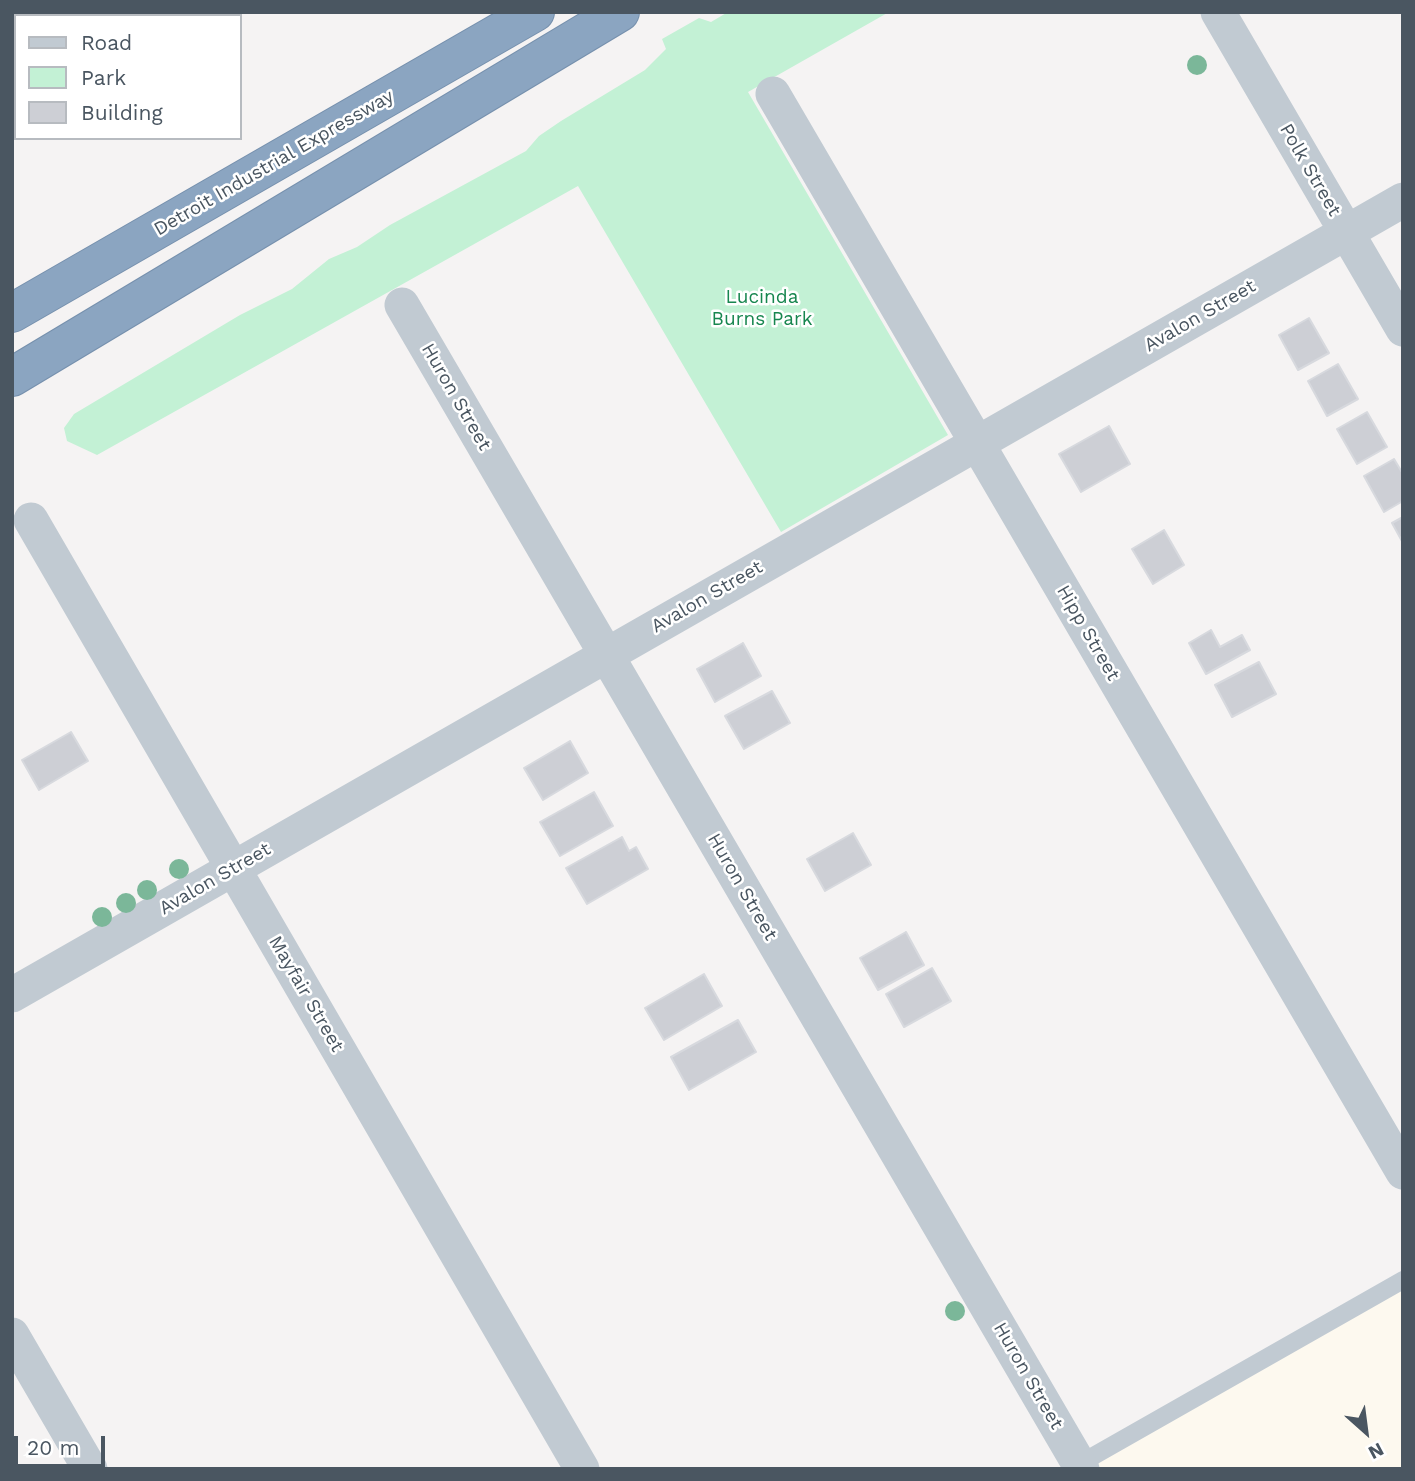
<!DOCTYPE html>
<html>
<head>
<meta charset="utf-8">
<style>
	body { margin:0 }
	#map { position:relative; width:1415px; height:1481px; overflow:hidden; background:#f5f3f3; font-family:"Work Sans",sans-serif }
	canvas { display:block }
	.frame { position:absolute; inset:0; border:14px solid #4a5661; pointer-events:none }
	.legend { position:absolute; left:14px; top:14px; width:228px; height:126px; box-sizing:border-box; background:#fff; border:2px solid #b7bbc0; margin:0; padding:9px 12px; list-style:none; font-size:21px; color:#4a5661 }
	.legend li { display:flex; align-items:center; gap:14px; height:35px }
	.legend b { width:35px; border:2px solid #b7bbc0 }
	.north { position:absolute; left:1331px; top:1397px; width:70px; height:70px; -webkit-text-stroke:5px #fff; paint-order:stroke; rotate:152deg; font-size:19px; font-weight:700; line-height:28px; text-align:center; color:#4a5661 }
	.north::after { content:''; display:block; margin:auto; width:24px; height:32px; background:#4a5661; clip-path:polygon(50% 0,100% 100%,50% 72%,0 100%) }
	.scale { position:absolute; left:14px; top:1436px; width:91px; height:32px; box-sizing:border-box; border:4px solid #4a5661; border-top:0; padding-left:9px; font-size:21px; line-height:24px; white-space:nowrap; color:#4a5661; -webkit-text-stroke:5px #fff; paint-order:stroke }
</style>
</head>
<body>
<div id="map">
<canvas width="1415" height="1481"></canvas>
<div class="frame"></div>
<ul class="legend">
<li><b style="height:9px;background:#c1cad2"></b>Road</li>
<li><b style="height:19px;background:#c3f1d5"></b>Park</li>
<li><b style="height:19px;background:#cdcfd5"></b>Building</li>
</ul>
<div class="north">N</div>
<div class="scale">20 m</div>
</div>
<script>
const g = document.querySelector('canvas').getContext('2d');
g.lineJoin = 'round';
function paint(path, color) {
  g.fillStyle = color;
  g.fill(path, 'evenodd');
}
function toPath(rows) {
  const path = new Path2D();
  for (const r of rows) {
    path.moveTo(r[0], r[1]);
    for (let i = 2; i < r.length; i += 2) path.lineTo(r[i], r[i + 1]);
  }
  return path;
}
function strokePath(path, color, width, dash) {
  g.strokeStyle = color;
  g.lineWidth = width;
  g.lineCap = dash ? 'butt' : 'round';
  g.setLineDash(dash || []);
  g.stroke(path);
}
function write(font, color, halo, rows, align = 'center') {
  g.font = font + ' "Work Sans",sans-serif';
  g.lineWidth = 5;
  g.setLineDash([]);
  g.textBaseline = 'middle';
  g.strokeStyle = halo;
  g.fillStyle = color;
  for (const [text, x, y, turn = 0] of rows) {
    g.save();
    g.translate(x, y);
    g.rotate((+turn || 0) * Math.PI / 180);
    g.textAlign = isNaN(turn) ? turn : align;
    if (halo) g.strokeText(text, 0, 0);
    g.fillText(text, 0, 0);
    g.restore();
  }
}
paint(toPath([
	[1403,1280,1403,1469,1070,1469]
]), '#fdf9ef');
paint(toPath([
	[728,12,889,12,748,92,948,435,781,532,578,186,97,455,67,441,64,428,74,414,240,315,292,289,329,259,357,247,390,225,526,151,539,136,561,121,645,70,666,49,662,39,699,18,711,22]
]), '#c3f1d5');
const building = toPath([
	[1309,318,1329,353,1298,370,1279,335,1309,318],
	[1338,364,1358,399,1327,416,1308,381,1338,364],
	[1367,412,1387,447,1357,464,1337,429,1367,412],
	[1109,426,1130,464,1081,492,1059,454,1109,426],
	[1394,459,1403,474,1403,501,1384,512,1364,476,1394,459],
	[1403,517,1403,543,1392,523,1403,517],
	[1164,530,1184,565,1153,584,1132,549,1164,530],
	[1211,630,1220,647,1242,635,1250,650,1206,674,1189,643,1211,630],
	[743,643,761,676,715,702,697,669,743,643],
	[1259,662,1276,694,1232,717,1215,685,1259,662],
	[772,691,790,723,744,749,725,716,772,691],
	[71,732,88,761,39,790,22,760,71,732],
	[570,741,588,773,543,800,524,768,570,741],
	[594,792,613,826,560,856,540,822,594,792],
	[853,833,871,865,825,891,807,859,853,833],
	[622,837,629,851,636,847,648,869,587,904,566,868,622,837],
	[906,932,924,965,878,990,860,958,906,932],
	[932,968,951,1001,904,1027,886,994,932,968],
	[704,974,722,1006,664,1040,645,1008,704,974],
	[738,1020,756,1052,689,1090,671,1057,738,1020]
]);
paint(building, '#cdcfd5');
strokePath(building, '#d7d9de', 2);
const motorway = toPath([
	[101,16,107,12],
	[12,67,16,65],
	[12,313,535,12],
	[12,377,620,12]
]);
strokePath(motorway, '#7690ad', 40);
strokePath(toPath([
	[1074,1467,1403,1280]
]), '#c1cad2', 18);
strokePath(toPath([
	[1218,12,1403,329],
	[773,94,1403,1172],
	[402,305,1082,1469],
	[31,520,582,1469],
	[12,995,1403,200],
	[12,1335,90,1469]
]), '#c1cad2', 35);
strokePath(motorway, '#8ba5c1', 38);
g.fillStyle = '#7bb799';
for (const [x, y] of [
	[1197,65],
	[179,869],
	[147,890],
	[126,903],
	[102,917],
	[955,1311]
]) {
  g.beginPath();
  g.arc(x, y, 10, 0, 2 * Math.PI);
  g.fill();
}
write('19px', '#4a5661', '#fff', [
	["Detroit Industrial Expressway",274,163,-30],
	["Polk Street",1310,170,60],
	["Avalon Street",1200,316,-30],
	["Huron Street",456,397,60],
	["Avalon Street",707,597,-30],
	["Hipp Street",1088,633,60],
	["Avalon Street",215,879,-30],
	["Huron Street",742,887,60],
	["Mayfair Street",306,994,60],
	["Huron Street",1028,1376,60]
]);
write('19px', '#17864f', '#fff', [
	["Lucinda",762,297],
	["Burns Park",762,319]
]);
</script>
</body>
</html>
